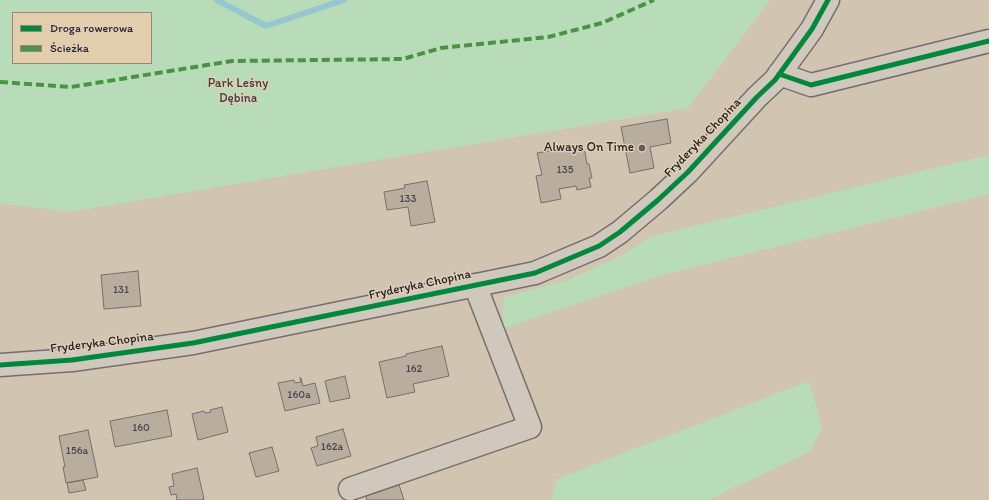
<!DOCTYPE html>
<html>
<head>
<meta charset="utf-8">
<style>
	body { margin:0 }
	#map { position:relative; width:989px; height:500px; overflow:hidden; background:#d1c4b1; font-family:Itim,sans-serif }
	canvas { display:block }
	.legend { position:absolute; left:12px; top:12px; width:140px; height:52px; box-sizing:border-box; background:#e2ceac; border:1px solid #95897f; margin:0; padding:5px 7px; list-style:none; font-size:12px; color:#22223b }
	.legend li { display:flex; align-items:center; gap:8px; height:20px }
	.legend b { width:20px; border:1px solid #95897f }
</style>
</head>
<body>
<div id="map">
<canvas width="989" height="500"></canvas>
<ul class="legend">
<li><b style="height:5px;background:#00873e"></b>Droga rowerowa</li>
<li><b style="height:5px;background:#4a9344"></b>Ścieżka</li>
</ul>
</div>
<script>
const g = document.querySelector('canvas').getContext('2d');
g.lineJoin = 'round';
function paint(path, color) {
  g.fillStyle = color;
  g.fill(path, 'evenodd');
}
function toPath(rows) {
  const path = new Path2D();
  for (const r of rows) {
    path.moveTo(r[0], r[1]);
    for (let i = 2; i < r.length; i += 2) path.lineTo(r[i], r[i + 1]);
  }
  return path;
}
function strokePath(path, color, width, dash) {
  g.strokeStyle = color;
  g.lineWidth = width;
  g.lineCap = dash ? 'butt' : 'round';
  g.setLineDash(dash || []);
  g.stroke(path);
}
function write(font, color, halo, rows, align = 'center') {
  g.font = font + ' Itim,sans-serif';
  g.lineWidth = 3;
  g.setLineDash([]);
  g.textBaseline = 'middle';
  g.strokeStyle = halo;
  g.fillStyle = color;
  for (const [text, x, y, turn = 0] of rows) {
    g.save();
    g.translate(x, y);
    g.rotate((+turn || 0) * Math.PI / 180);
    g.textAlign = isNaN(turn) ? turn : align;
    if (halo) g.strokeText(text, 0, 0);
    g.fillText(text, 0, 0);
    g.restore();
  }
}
paint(toPath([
	[0,0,770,0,688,108,69,212,0,203],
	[13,13,151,13,151,63,13,63],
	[989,155,989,194,659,276,502,329,504,297,565,281,623,255,649,237],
	[809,381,822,428,810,452,708,500,551,500,557,479]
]), '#b9dcb8');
strokePath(toPath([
	[217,0,266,26,344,0]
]), '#96c6cf', 6);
const building = toPath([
	[667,119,671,143,650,147,654,168,630,173,621,127,667,119],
	[576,146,585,152,587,164,589,164,592,178,589,178,591,187,577,190,576,186,559,189,561,199,541,203,536,176,542,175,537,153,576,146],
	[427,181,435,222,411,226,408,207,387,210,384,192,405,188,404,185,427,181],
	[138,271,141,306,104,309,101,275,138,271],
	[442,346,449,376,413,384,415,392,387,398,379,362,406,356,406,354,442,346],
	[345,376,350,398,330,402,325,381,345,376],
	[300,378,301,378,303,386,315,383,320,403,285,411,278,383,294,380,295,383,301,382,300,378],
	[222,407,228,432,198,440,192,414,204,411,205,413,211,412,210,410,222,407],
	[167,410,172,436,115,447,110,421,167,410],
	[343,429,351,456,317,466,311,448,318,446,316,437,343,429],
	[88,430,98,477,66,483,63,467,65,467,59,436,88,430],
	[272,447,279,471,256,477,249,453,272,447],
	[197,468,204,499,202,499,203,500,177,500,176,494,171,495,169,487,174,486,172,474,197,468],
	[83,480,86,490,69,493,67,483,83,480],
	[399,485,404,500,367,500,366,496,399,485]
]);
paint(building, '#b9ad9e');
strokePath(building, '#756f6c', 1);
const minor = toPath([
	[779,74,811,85,989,41],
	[0,365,72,360,193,343,535,273,599,246,620,232,658,200,688,172,757,97,775,80,812,29,828,0],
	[350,489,530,427,475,285]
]);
strokePath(minor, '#756f6c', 25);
strokePath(minor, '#d0c8bc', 22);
strokePath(toPath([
	[0,82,71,87,232,61,403,59,441,48,548,37,602,23,654,0]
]), '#4a9344', 4, [8, 4]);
strokePath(toPath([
	[779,74,811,85,989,41],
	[0,365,72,360,193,343,535,273,599,246,620,232,658,200,688,172,757,97,775,80,812,29,828,0]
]), '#00873e', 5);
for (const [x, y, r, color] of [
	[642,148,4,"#5f5b64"]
]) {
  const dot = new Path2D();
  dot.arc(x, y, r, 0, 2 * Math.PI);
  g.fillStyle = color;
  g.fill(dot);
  strokePath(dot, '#e2ceac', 1.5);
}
write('11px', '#484654', null, [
	["135",565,170],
	["133",408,199],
	["131",121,290],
	["162",414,369],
	["160a",299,395],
	["160",141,428],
	["162a",332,447],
	["156a",77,451]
]);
write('13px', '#36414e', '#e2ceac', [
	["Park Leśny",238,84],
	["Dębina",238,99]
]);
write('13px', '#22223b', '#e2ceac', [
	["Fryderyka Chopina",703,138,-46],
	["Fryderyka Chopina",420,285,-12],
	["Fryderyka Chopina",102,343,-7]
]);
write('13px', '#22223b', '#e2ceac', [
	["Always On Time",634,148]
], 'right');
</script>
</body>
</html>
